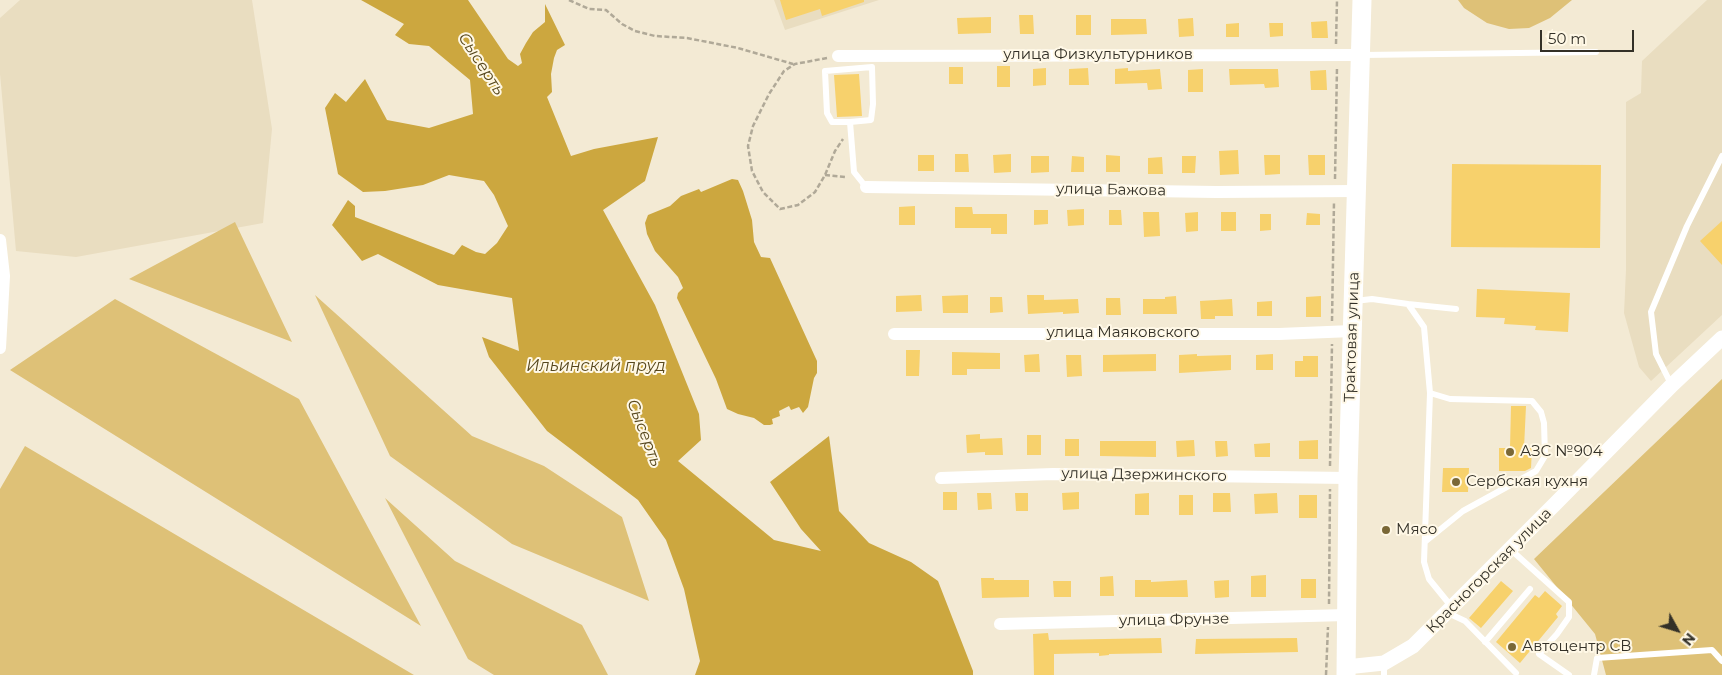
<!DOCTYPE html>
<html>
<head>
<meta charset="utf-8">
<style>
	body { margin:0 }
	#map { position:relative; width:1722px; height:675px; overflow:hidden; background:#f3ead4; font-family:Montserrat,sans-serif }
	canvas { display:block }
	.north { position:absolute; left:1652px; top:605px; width:50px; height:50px; -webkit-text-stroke:4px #fff8e6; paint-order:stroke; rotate:129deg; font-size:14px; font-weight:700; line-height:20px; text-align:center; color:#333027 }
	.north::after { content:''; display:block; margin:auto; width:18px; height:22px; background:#333027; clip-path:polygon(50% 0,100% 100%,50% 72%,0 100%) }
	.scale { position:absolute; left:1540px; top:30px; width:94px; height:22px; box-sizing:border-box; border:2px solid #333027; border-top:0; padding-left:6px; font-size:15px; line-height:18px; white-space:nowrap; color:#333027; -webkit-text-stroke:4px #fff8e6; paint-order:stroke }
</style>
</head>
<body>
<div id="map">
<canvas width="1722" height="675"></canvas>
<div class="north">N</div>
<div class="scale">50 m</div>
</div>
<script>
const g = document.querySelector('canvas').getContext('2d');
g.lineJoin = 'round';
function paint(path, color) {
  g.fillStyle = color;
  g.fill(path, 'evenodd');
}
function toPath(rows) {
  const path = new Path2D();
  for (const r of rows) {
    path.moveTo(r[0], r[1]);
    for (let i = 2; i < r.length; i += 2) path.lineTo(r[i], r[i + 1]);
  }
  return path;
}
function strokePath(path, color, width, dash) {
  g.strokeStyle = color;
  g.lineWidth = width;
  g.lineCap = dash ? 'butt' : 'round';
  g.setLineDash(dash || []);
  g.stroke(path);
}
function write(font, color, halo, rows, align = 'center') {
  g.font = font + ' Montserrat,sans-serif';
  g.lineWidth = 4;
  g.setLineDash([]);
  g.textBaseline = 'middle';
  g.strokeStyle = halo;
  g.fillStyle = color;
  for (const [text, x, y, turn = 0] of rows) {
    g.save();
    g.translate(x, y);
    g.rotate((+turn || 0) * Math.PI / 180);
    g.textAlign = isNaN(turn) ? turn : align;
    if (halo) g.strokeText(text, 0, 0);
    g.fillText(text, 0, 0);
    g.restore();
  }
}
paint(toPath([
	[20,0,252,0,272,129,263,223,76,257,16,251,0,74,0,18],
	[774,0,879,0,785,30],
	[1707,0,1722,0,1722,315,1651,381,1639,367,1624,313,1626,270,1626,102,1641,93,1642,61]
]), '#e9ddc0');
paint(toPath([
	[1458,0,1572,0,1550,18,1529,28,1509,29,1487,23,1464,8],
	[235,222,292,342,129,279],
	[315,295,472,436,544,466,622,517,649,601,512,544,390,456],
	[115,299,299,399,421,626,10,370],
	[1722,379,1722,675,1606,675,1595,634,1534,559],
	[25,446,414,675,0,675,0,489],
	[385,498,455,561,582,625,608,675,494,675,468,659]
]), '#dec177');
paint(toPath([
	[361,0,468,0,508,59,518,66,522,63,520,54,526,43,533,32,545,22,545,4,565,45,557,50,554,58,551,74,552,92,547,97,571,156,594,149,658,137,645,181,603,210,655,305,699,414,701,440,678,461,774,540,821,551,801,529,770,482,829,436,839,511,869,543,911,562,938,581,973,671,973,675,695,675,700,661,684,589,666,540,638,500,547,431,489,357,482,337,519,351,512,298,438,285,378,254,362,261,332,225,348,200,355,206,355,217,454,255,462,245,476,252,485,254,497,243,508,226,494,195,484,181,449,175,423,185,385,191,363,192,338,174,325,108,335,93,346,102,365,79,387,120,429,128,473,114,470,80,429,46,409,44,395,35,404,24],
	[732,179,738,180,743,191,752,220,754,242,761,257,770,258,817,361,817,373,814,378,808,407,803,413,799,407,791,410,789,406,779,411,780,416,772,419,773,424,770,425,764,425,754,418,738,414,727,409,716,379,677,298,678,293,683,288,678,277,655,251,647,234,645,223,648,215,670,206,681,196,699,189,701,192]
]), '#cca73f');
paint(toPath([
	[780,0,864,0,864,2,822,16,820,9,786,20],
	[1019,15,1033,15,1034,34,1020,34],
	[1076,15,1091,15,1091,35,1076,35],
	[991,17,991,33,958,34,957,18],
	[1193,18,1194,36,1179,37,1178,19],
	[1111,19,1146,19,1147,34,1111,35],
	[1327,21,1328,38,1312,38,1311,22],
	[1239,23,1239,37,1226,37,1226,24],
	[1269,23,1283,23,1283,36,1270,37],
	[997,66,1010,66,1010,87,997,87],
	[949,67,963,67,963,84,949,84],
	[1046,68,1046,85,1033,86,1033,69],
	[1088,68,1089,85,1069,85,1069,69],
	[1128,68,1128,71,1160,69,1162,89,1148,90,1147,83,1115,84,1115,69],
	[1203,69,1203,92,1188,92,1188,70],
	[1229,69,1278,69,1279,87,1265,88,1264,84,1230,85],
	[1326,70,1327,90,1311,90,1310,71],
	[859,74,862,116,837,117,834,75],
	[1238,150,1239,174,1220,175,1219,151],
	[955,154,968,154,969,172,955,172],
	[1011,154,1011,172,994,173,993,155],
	[918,155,934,155,934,171,918,171],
	[1106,155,1120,156,1120,172,1106,172],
	[1264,155,1280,155,1280,174,1265,175],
	[1308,155,1325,155,1325,175,1309,175],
	[1031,156,1049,156,1049,172,1031,173],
	[1072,156,1084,157,1084,172,1071,172],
	[1182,156,1196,156,1195,173,1182,173],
	[1162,157,1163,174,1148,174,1148,158],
	[1452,164,1601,165,1600,248,1451,247],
	[915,206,915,225,899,225,899,207],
	[955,207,972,207,973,214,1007,214,1007,234,991,234,991,228,955,228],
	[1084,209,1084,225,1068,226,1067,210],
	[1034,210,1048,210,1048,224,1034,225],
	[1109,210,1121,210,1122,225,1109,225],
	[1143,212,1159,212,1160,236,1144,237],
	[1198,212,1198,231,1186,232,1185,213],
	[1221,212,1236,212,1236,231,1221,231],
	[1307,213,1320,214,1320,225,1306,225],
	[1260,214,1271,214,1271,230,1260,231],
	[1722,221,1722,265,1700,241],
	[1477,289,1570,293,1568,332,1535,330,1536,326,1504,324,1505,318,1476,317],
	[921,295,922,311,896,312,896,296],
	[968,295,968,313,943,313,942,296],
	[1027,295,1044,295,1044,300,1078,299,1079,313,1063,314,1063,312,1028,314],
	[1176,296,1177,314,1143,314,1143,299,1165,299,1165,297],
	[1321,296,1321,317,1306,317,1306,297],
	[990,297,1002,297,1003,312,990,313],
	[1106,298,1120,298,1121,315,1106,315],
	[1232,299,1233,316,1215,316,1215,319,1201,319,1200,301],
	[1272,301,1272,316,1257,316,1257,302],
	[906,350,920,350,919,376,906,376],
	[952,352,1000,353,1000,369,967,369,967,375,952,375],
	[1039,354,1040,372,1025,372,1024,355],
	[1156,354,1156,371,1103,372,1103,355],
	[1197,354,1197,356,1231,355,1231,370,1179,373,1179,355],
	[1273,354,1273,370,1256,370,1256,355],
	[1066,355,1081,355,1082,376,1067,377],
	[1303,356,1318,356,1318,377,1295,377,1295,361,1303,361],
	[1511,406,1526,406,1524,448,1532,448,1531,468,1525,471,1499,471,1499,448,1510,448],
	[980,434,980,439,1002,438,1003,455,985,455,985,452,967,453,966,435],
	[1027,435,1041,435,1041,455,1027,455],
	[1065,439,1079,439,1079,456,1065,456],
	[1194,440,1195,456,1177,457,1176,441],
	[1318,440,1318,459,1299,459,1299,441],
	[1100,441,1156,441,1156,457,1100,456],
	[1215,441,1227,441,1228,456,1216,457],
	[1270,443,1270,457,1255,457,1254,444],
	[1443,468,1469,468,1468,492,1442,492],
	[943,492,957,492,957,510,943,510],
	[1079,492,1079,509,1063,510,1062,493],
	[977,493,991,493,992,509,978,510],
	[1015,493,1028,493,1028,511,1016,511],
	[1149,493,1149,515,1135,515,1135,494],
	[1213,493,1230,493,1231,512,1213,512],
	[1277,493,1278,513,1255,514,1254,494],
	[1179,495,1193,495,1193,515,1179,515],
	[1299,495,1317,495,1317,518,1299,518],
	[1266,575,1266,597,1251,597,1251,576],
	[1113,576,1114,596,1100,596,1100,577],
	[981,578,994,578,994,580,1029,580,1029,597,982,598],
	[1301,579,1316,579,1316,598,1301,598],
	[1135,580,1151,580,1151,582,1187,580,1188,597,1135,597],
	[1229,580,1229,597,1215,598,1214,581],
	[1053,581,1071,581,1071,597,1054,597],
	[1501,581,1513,591,1481,628,1469,618],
	[1545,591,1562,606,1556,614,1558,617,1520,663,1496,642,1535,595,1539,598],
	[1048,633,1049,640,1161,638,1162,653,1109,654,1109,655,1099,656,1099,653,1054,654,1054,675,1034,675,1033,634],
	[1297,638,1298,652,1195,654,1196,639]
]), '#f7d16c');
strokePath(toPath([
	[569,0,589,9,606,10,622,24,635,31,655,36,687,38,738,48,793,64],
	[1336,44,1337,0],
	[827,58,795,64,784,71,769,94,753,126,748,146,752,171,763,192,780,209,798,205,815,192,825,175,835,151,843,139],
	[825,175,846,177],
	[1335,179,1337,67],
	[1332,321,1334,202],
	[1330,466,1332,344],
	[1329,604,1330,489],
	[1326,675,1328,627]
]), '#b0a998', 2.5, [5, 2.5]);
strokePath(toPath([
	[1363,55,1596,52],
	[850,122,871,120,873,104,872,67,825,71,827,113,832,122,850,122,854,172,866,187],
	[1355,301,1372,299,1408,304,1424,327,1430,393,1424,562,1429,579,1451,606],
	[1408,304,1456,309],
	[1671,384,1656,354,1651,312,1687,226,1722,156],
	[1426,541,1463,511,1536,471,1545,456,1544,423,1541,412,1532,401,1450,399,1430,393],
	[1510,549,1569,602,1569,617,1557,634,1539,654,1569,675],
	[1448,613,1465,621,1516,673],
	[1485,642,1530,589],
	[1384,663,1384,675],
	[1594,675,1597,658,1712,650,1722,661]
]), '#fff', 6);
strokePath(toPath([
	[838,56,1359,55],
	[866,187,1217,192,1355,191],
	[0,240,4,276,0,348],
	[894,334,1279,334,1352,331],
	[941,478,1053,474,1348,478],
	[1000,624,1347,615]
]), '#fff', 12);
strokePath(toPath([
	[1346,667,1384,663,1413,646,1556,503,1672,385,1722,338]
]), '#fff', 15);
strokePath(toPath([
	[1346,675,1348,478,1362,0]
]), '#fff', 19);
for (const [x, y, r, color] of [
	[1510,452,5,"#7a6836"],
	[1456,482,5,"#7a6836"],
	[1386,530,5,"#7a6836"],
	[1512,647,5,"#7a6836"]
]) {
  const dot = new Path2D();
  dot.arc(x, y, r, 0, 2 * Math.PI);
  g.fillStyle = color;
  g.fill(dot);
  strokePath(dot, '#fff8e6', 2);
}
write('15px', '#333027', '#fff8e6', [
	["улица Физкультурников",1098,55],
	["улица Бажова",1111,190,1],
	["улица Маяковского",1123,333],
	["Трактовая улица",1352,337,-88],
	["улица Дзержинского",1144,475,1],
	["Красногорская улица",1489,571,-45],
	["улица Фрунзе",1174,620,-1]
]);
write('15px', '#333027', '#fff8e6', [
	["АЗС №904",1520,452],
	["Сербская кухня",1466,482],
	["Мясо",1396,530],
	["Автоцентр СВ",1522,647]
], 'left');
write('italic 16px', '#57471d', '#fff8e6', [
	["Сысерть",481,64,57],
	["Ильинский пруд",596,366],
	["Сысерть",644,433,69]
]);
</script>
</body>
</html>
